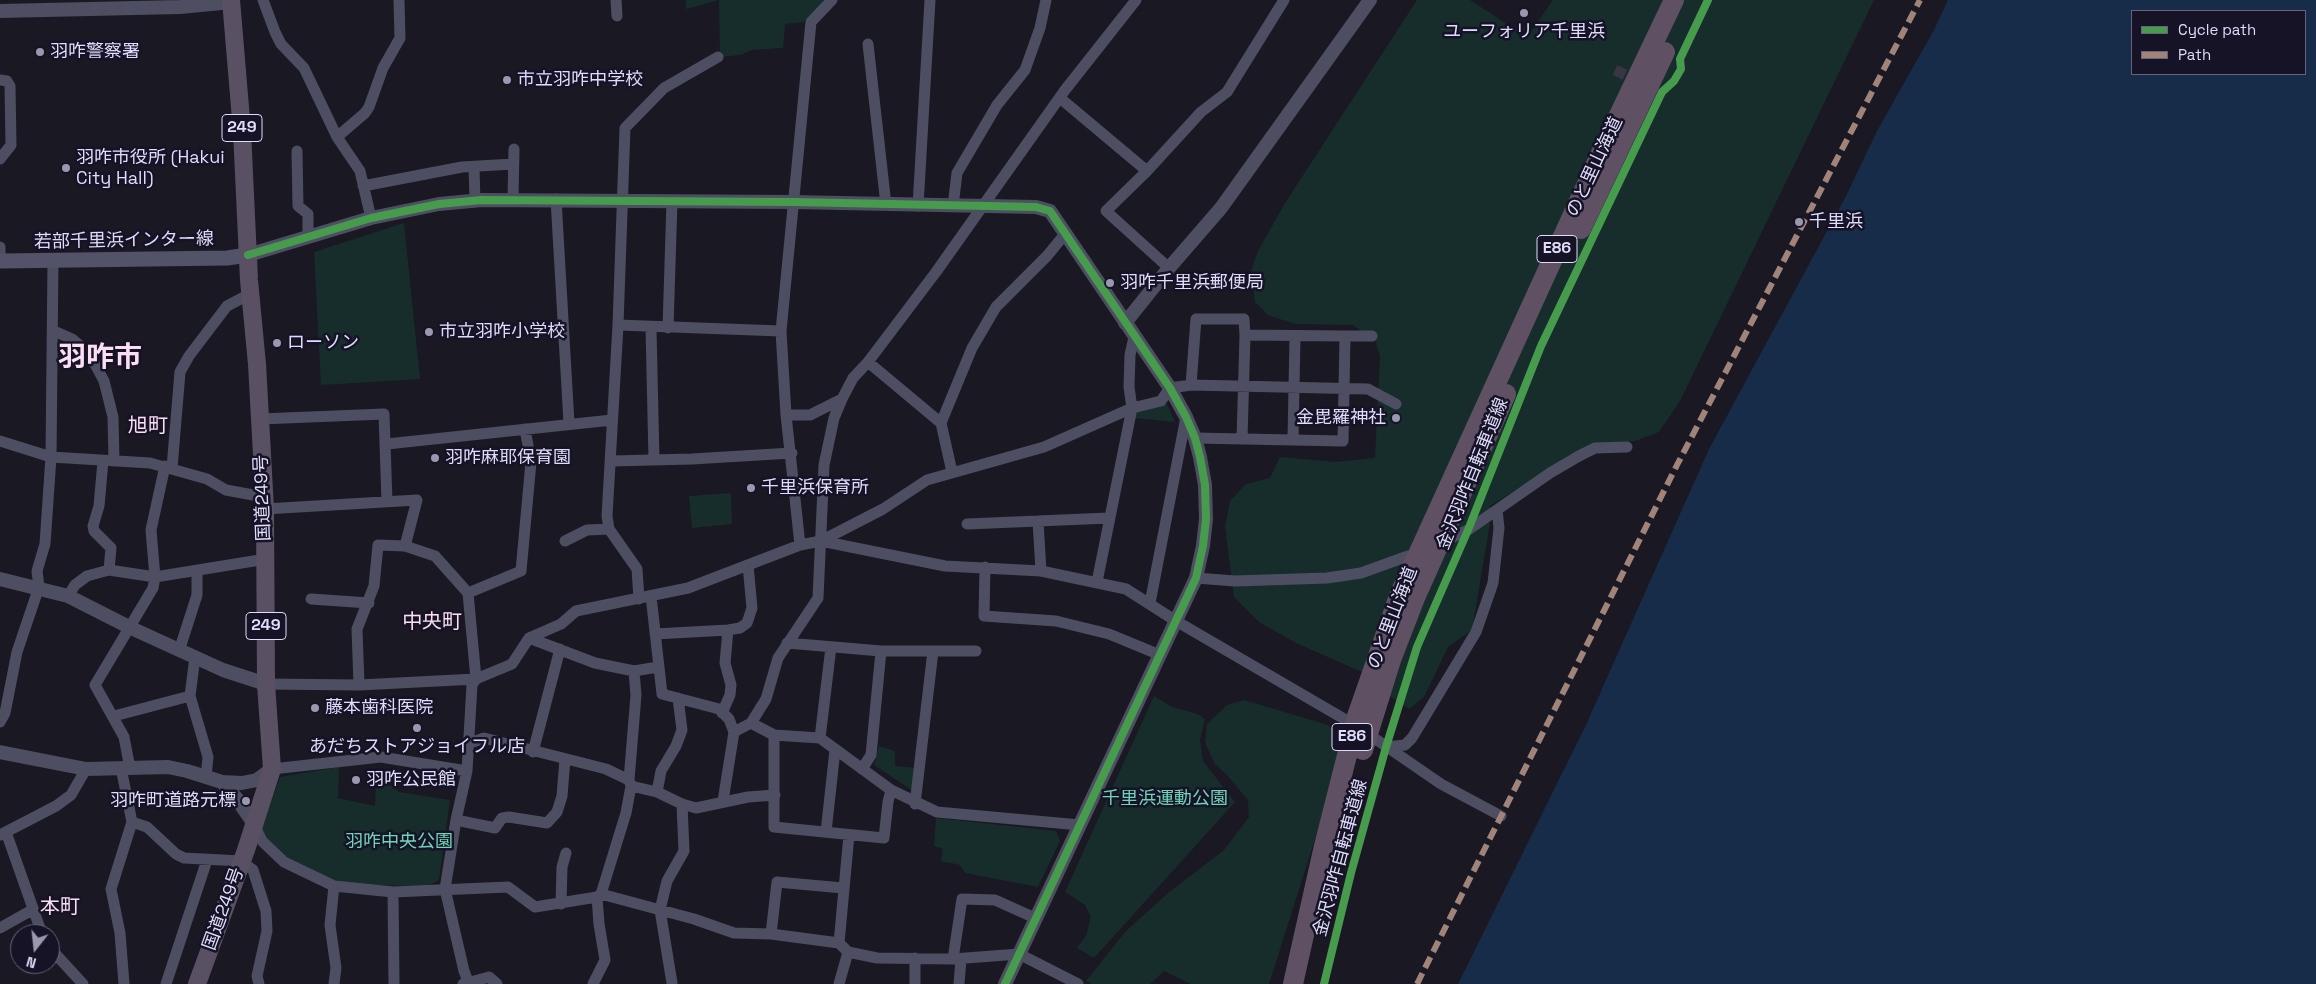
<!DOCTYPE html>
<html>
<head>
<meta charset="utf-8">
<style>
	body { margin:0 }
	#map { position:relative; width:2316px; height:984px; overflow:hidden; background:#1a1822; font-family:"Space Grotesk",sans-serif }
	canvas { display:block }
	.legend { position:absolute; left:2131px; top:10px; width:175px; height:65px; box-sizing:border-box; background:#161327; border:1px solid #66647c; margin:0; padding:6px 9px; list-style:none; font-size:15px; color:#dfddfb }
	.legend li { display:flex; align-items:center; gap:10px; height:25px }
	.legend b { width:25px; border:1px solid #66647c }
	.north { position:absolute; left:10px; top:924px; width:50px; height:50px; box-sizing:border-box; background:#161327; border:1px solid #66647c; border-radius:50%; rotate:196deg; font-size:14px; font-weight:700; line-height:20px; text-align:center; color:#dfddfb }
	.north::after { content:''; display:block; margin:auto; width:18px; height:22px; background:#9a98af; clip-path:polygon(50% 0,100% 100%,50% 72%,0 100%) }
</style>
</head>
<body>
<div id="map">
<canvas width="2316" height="984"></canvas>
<ul class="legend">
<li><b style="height:6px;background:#469c4c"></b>Cycle path</li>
<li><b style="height:6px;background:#a18479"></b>Path</li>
</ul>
<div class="north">N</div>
</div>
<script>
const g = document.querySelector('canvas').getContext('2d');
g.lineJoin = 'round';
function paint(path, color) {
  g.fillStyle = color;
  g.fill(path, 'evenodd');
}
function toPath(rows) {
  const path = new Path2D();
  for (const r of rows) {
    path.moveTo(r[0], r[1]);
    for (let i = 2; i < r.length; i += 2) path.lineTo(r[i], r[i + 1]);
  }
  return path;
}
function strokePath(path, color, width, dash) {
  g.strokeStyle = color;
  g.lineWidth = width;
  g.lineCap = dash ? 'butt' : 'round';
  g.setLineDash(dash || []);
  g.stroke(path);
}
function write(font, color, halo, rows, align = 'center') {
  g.font = font + ' "Space Grotesk","Noto Sans JP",sans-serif';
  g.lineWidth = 5;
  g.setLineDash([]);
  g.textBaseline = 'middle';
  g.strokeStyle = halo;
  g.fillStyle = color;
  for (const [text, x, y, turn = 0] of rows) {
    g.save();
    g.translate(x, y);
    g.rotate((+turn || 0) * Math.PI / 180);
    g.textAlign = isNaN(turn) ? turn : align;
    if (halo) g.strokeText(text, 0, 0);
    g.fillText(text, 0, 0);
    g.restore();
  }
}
paint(toPath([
	[686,0,827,0,804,22,785,24,783,48,752,50,740,55,720,57,719,0,686,9],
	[1417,0,1470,0,1527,37,1553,0,1874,0,1680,401,1659,432,1635,441,1591,444,1490,506,1490,523,1472,630,1448,647,1424,697,1409,709,1376,687,1362,672,1296,643,1259,622,1234,597,1225,527,1230,501,1246,484,1270,478,1280,457,1336,462,1375,458,1380,356,1375,340,1353,325,1295,324,1268,315,1255,302,1251,271,1258,251,1285,203],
	[404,223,420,379,321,385,314,252],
	[1167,404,1175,422,1135,418,1135,412],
	[731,493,732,524,692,528,689,496],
	[1154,696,1172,707,1198,714,1205,719,1200,740,1203,761,1235,802,1094,958,1077,948,1086,936,1091,917,1085,905,1065,892],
	[1244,700,1328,725,1345,744,1269,984,1191,984,1164,971,1150,984,1092,984,1086,981,1125,932,1168,893,1224,850,1249,817,1248,800,1227,775,1215,764,1205,743,1207,724,1227,705],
	[879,746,895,751,895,766,916,768,913,791,874,765],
	[339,767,338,798,375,806,376,782,387,783,399,792,450,800,439,880,428,886,341,885,286,861,268,843,261,828,280,777],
	[936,818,1056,831,1060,841,1038,887,965,873,960,865,941,861,943,849,934,846]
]), '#172d2c');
paint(toPath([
	[1948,0,2316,0,2316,984,1458,984,1585,727,1709,449,1846,196,1877,131,1934,30],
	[2132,11,2305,11,2305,74,2132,74]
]), '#172c48');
strokePath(toPath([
	[1615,70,1662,92]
]), '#383643', 11, [11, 5.5]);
strokePath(toPath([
	[263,0,275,32,281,44,304,68,337,137],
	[616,0,617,16],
	[868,44,886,205],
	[0,80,7,81,10,86,11,145,0,159],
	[1060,98,1147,171],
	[297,151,298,206,308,214,308,236],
	[474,167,475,201],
	[363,186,462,167,513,164],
	[513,199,514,149],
	[556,199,569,423],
	[918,206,930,0],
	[953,206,957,173,997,105,1025,70,1040,28,1046,0],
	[371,218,360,171,337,137,365,113,369,107,383,68,400,38,399,0],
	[0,247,0,261],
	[1169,268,1106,211,1147,171,1201,112,1227,92,1284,0],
	[618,325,781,331],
	[651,328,654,460],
	[668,328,672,201],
	[54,331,72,339,89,353,104,381,113,417,114,461],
	[1345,336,1372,336],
	[868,362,941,423],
	[1191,385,1196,319,1244,319,1245,335],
	[786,415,810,415,842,399],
	[260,419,384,414,387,502],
	[1195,438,1343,441,1345,336,1245,335,1242,439],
	[1293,439,1295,336],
	[0,441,51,457,150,463,207,479,226,490,264,497],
	[387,444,612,420],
	[103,461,99,506,93,526,94,531,111,548,109,570],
	[611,461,692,459,792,453],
	[172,468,180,372,189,356,227,306,250,294],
	[952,472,941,423,972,348,996,307,1047,256,1065,234],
	[265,509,417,500,405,546],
	[1038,521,1041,571],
	[967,524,1109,518],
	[1451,538,1468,530,1550,473,1579,456,1595,448,1627,447],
	[565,541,587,530,609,529],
	[821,541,945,566,1041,571,1126,589,1176,621,1346,720],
	[800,545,786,415,781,331,811,22,832,0],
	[985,567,984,616,1056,621,1109,634,1160,655],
	[1196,578,1235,581,1327,578,1361,573,1408,556],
	[1097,582,1132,408,1129,387,1130,355,1134,337],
	[468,593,521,571,531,462,525,429],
	[68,596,75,585,87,576,109,570,155,577,266,559],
	[651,596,662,694,719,709,729,719,734,732,723,801],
	[311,599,369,603],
	[639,599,637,569,609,529,607,516,618,325,625,128,664,88,718,57],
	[1150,603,1186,417],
	[655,634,728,630,740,628,747,623,752,608,748,565],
	[529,638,595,663,634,671,658,667],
	[787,643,881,651,976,651],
	[179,651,197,595,197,572],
	[195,657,190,696,208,757,206,777],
	[266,684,359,685,476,679,512,664,529,638,561,624,576,611,688,588,800,545,821,541,883,509,927,480,1044,447,1132,408,1161,401,1170,388,1191,385,1368,389,1396,404],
	[359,685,357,629,374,586,378,545,405,546,435,556,468,593,476,679,472,685,467,771,456,820,445,889,464,971,468,981],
	[722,713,730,695,731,685,725,663,728,630],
	[114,716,190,696],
	[0,722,5,713,17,652,39,587,37,571,45,544,51,457,53,260],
	[751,723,774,735,820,738,891,790,937,812,1080,825],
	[734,732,751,723,766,699,778,658,818,598,824,465,834,418,842,399,853,378,868,362,936,272,1065,90,1136,0],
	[774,735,774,827,884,838,888,802,891,790],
	[820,738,831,647],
	[1377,740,1441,784,1501,816],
	[470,743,484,738,606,769,629,780,631,786,657,792,682,804,696,808,748,797,775,795],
	[1386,747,1405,745,1412,738,1476,632,1493,583,1499,528,1497,510],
	[533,752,560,649],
	[121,768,132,822,111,889,120,933,124,984],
	[130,768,124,737,95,685,153,588,155,577,151,530,165,466],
	[272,769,381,757,467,771],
	[862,769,871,755,881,651],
	[629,780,636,695,634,671],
	[657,792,661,771,676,746,682,730,678,698],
	[915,804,933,651],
	[456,820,495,828,502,818,509,817,547,823,557,812,562,796,565,759],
	[132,822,147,827,176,854,184,858,241,861,253,870,266,911,267,931,257,976,259,984],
	[254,824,262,841,284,862,334,886,393,892,508,887,535,907,597,897,601,894,694,919,734,933,771,934,839,943,848,952,877,958,953,959,1019,954,1078,984],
	[6,832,42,934],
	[826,832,835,750],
	[0,835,56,806,71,795,86,769],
	[393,892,394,984],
	[601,894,626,813,631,786],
	[561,904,562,867,566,853],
	[0,928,32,910],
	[771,934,777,882,843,888],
	[839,943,849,835],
	[50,948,83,984],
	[915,958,915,984],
	[953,959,962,899,995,900,1035,918],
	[672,983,660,910,667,881,684,851,682,804],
	[166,984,207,860],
	[334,984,336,968,330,925,334,886],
	[463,984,489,977,497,984],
	[593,984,605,960,599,924,597,897],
	[839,984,848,952],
	[959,984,961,959]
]), '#4e4e62', 11);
strokePath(toPath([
	[0,11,180,7,232,2],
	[248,255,371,218,439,204,482,200,793,202,1036,207,1050,211,1170,388,1186,417,1195,438,1200,457,1205,485,1206,519,1203,546,1196,578,1005,984],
	[1125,323,1169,268,1221,208,1370,0],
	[0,579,68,596,131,628,223,670,266,684],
	[0,752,86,769,168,767,187,771,222,782,237,799,254,824],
	[222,782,242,783,257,780,272,769]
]), '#4e4e62', 14);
strokePath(toPath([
	[0,261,227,258,248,255]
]), '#525268', 15);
strokePath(toPath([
	[197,984,246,850,272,769,266,684,265,509,257,364,249,280,242,131,231,0]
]), '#5a5064', 18);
strokePath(toPath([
	[1581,229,1665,52],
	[1363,750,1391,660,1415,598,1506,394],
	[1293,984,1324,846,1357,716,1399,596,1602,151,1674,0]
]), '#5f5063', 20);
strokePath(toPath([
	[1417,984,1677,465,1920,0]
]), '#a18479', 6, [12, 6]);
strokePath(toPath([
	[248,255,371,218,439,204,482,200,793,202,1036,207,1050,211,1170,388,1186,417,1195,438,1200,457,1205,485,1206,519,1203,546,1196,578,1005,984],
	[1324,984,1351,873,1386,747,1417,647,1468,530,1541,346,1662,92,1674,81,1681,69,1680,59,1708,0]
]), '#469c4c', 8);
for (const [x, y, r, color] of [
	[1524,13,5,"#9a98af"],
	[40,52,5,"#9a98af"],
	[507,80,5,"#9a98af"],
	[66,168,5,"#9a98af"],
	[1799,222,5,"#9a98af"],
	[1110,283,5,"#9a98af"],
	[429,332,5,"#9a98af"],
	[277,343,5,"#9a98af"],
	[1396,418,5,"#9a98af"],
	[435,458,5,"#9a98af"],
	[751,488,5,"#9a98af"],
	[315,708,5,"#9a98af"],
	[417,728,5,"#9a98af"],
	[356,780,5,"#9a98af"],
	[246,801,5,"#9a98af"]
]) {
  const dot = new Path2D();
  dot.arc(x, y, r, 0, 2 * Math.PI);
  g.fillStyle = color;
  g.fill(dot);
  strokePath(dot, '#161327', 2);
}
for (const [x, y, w] of [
	[242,128,40],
	[1557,249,40],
	[266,626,40],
	[1352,737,40]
]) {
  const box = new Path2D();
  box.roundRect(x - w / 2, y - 13.5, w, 27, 4);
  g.fillStyle = '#161327';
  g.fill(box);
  strokePath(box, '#dfddfb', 1);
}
write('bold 16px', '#dfddfb', null, [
	["249",242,128],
	["E86",1557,249],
	["249",266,626],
	["E86",1352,737]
]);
write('18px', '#dfddfb', '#161327', [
	["ユーフォリア千里浜",1524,32,"center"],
	["羽咋警察署",50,52],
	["市立羽咋中学校",517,80],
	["羽咋市役所 (Hakui",76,158],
	["City Hall)",76,179],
	["千里浜",1809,222],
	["羽咋千里浜郵便局",1120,283],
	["市立羽咋小学校",439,332],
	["ローソン",287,343],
	["金毘羅神社",1386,418,"right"],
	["羽咋麻耶保育園",445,458],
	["千里浜保育所",761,488],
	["藤本歯科医院",325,708],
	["あだちストアジョイフル店",417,747,"center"],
	["羽咋公民館",366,780],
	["羽咋町道路元標",236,801,"right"]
], 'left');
write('18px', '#dfddfb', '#161327', [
	["のと里山海道",1595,167,-65],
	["若部千里浜インター線",124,241,-1],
	["金沢羽咋自転車道線",1473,474,-68],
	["国道249号",263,498,-92],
	["のと里山海道",1393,618,-69],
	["金沢羽咋自転車道線",1341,858,-75],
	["国道249号",224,909,-70]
]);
write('18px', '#6fd4b7', '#161327', [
	["千里浜運動公園",1165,799],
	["羽咋中央公園",399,842]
]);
write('20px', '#fbdef2', '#161327', [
	["旭町",148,427],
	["中央町",432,623],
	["本町",60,908]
]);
write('bold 28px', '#fbdef2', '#161327', [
	["羽咋市",100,358]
]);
</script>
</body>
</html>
